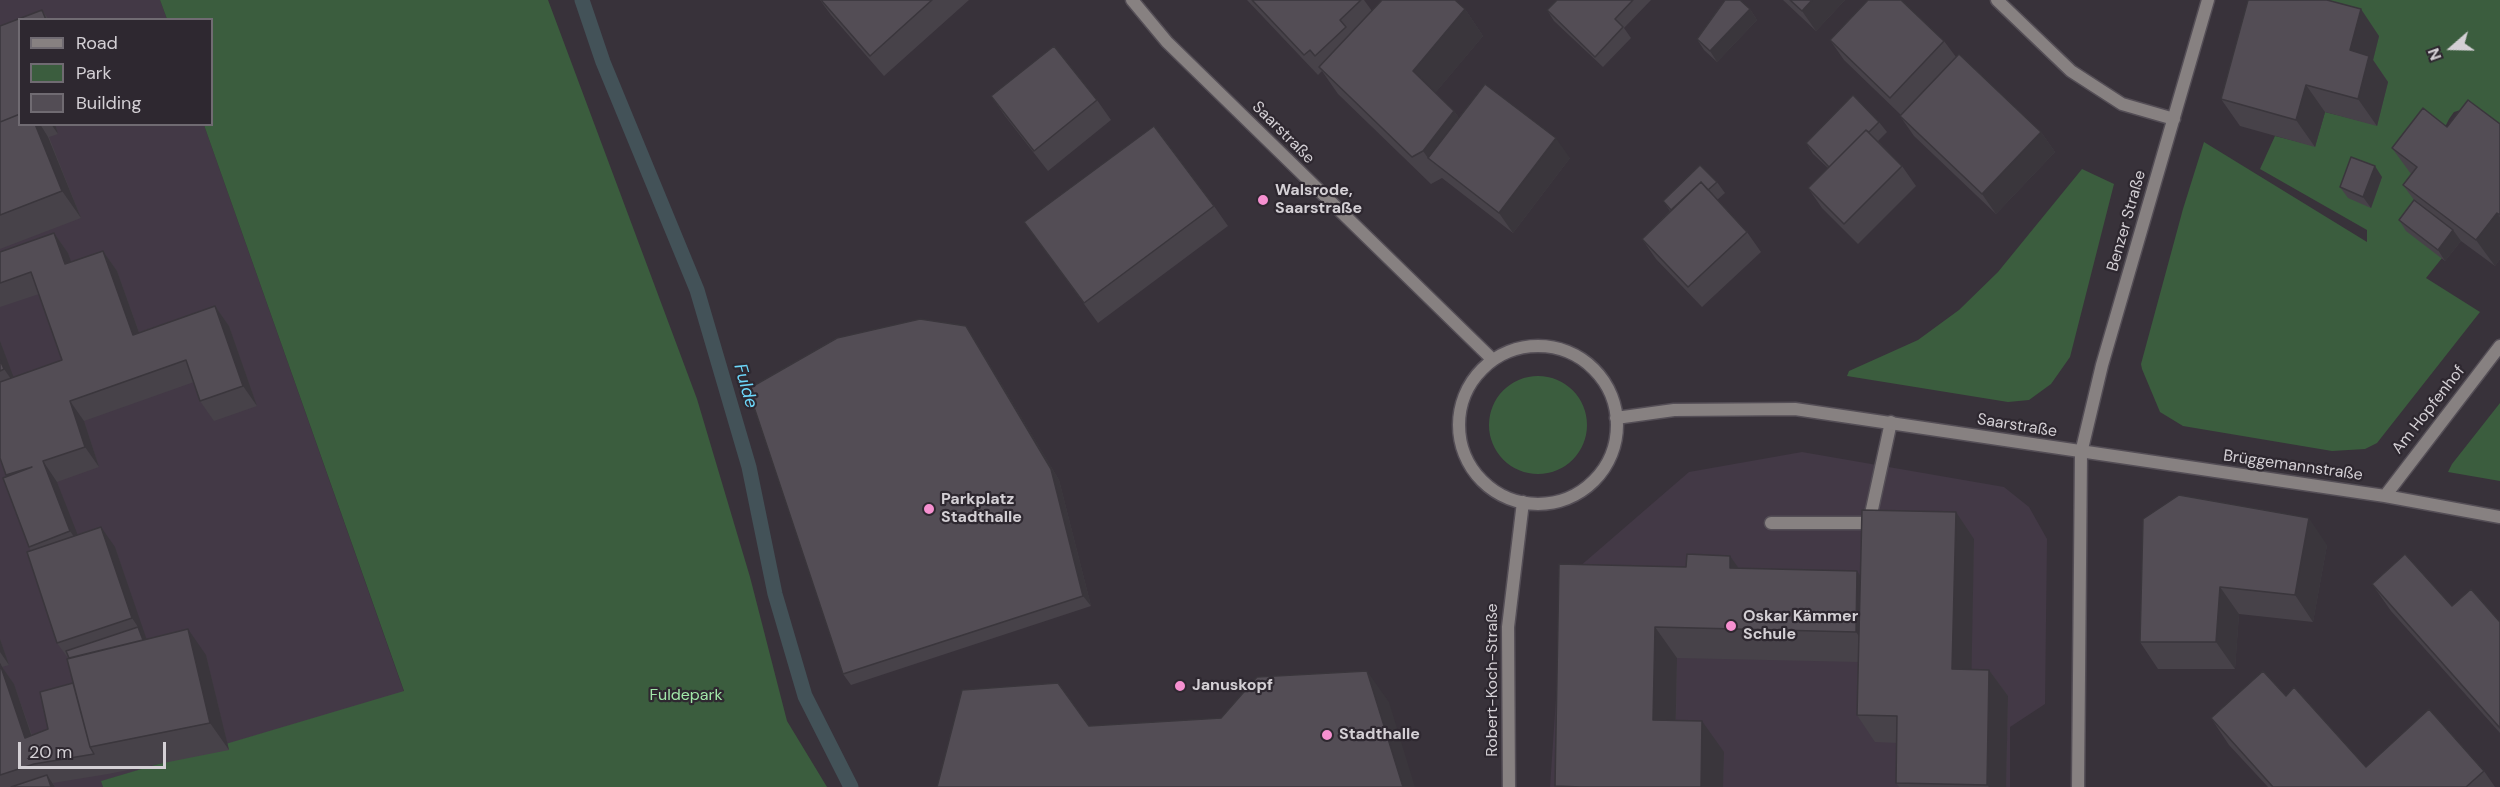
<!DOCTYPE html>
<html>
<head>
<meta charset="utf-8">
<style>
	body { margin:0 }
	#map { position:relative; width:2500px; height:787px; overflow:hidden; background:#38323a; font-family:"DM Sans",sans-serif }
	canvas { display:block }
	.legend { position:absolute; left:18px; top:18px; width:195px; height:108px; box-sizing:border-box; background:#2e2830; border:2px solid #706b72; margin:0; padding:8px 10px; list-style:none; font-size:18px; color:#d4d0d5 }
	.legend li { display:flex; align-items:center; gap:12px; height:30px }
	.legend b { width:30px; border:2px solid #706b72 }
	.north { position:absolute; left:2422px; top:18px; width:60px; height:60px; -webkit-text-stroke:4px #2e2830; paint-order:stroke; rotate:250deg; font-size:16px; font-weight:700; line-height:24px; text-align:center; color:#d4d0d5 }
	.north::after { content:''; display:block; margin:auto; width:21px; height:27px; background:#d4d0d5; clip-path:polygon(50% 0,100% 100%,50% 72%,0 100%) }
	.scale { position:absolute; left:18px; top:742px; width:148px; height:27px; box-sizing:border-box; border:3px solid #d4d0d5; border-top:0; padding-left:8px; font-size:18px; line-height:21px; white-space:nowrap; color:#d4d0d5; -webkit-text-stroke:4px #2e2830; paint-order:stroke }
</style>
</head>
<body>
<div id="map">
<canvas width="2500" height="787"></canvas>
<ul class="legend">
<li><b style="height:8px;background:#878181"></b>Road</li>
<li><b style="height:16px;background:#3b5d3e"></b>Park</li>
<li><b style="height:16px;background:#534d55"></b>Building</li>
</ul>
<div class="north">N</div>
<div class="scale">20 m</div>
</div>
<script>
const g = document.querySelector('canvas').getContext('2d');
g.lineJoin = 'round';
function paint(path, color) {
  g.fillStyle = color;
  g.fill(path, 'evenodd');
}
function toPath(rows) {
  const path = new Path2D();
  for (const r of rows) {
    if (r.length === 3) {
      path.moveTo(r[0] + r[2], r[1]);
      path.arc(r[0], r[1], r[2], 0, 2 * Math.PI);
      continue;
    }
    path.moveTo(r[0], r[1]);
    for (let i = 2; i < r.length; i += 2) path.lineTo(r[i], r[i + 1]);
  }
  return path;
}
function strokePath(path, color, width, dash) {
  g.strokeStyle = color;
  g.lineWidth = width;
  g.lineCap = dash ? 'butt' : 'round';
  g.setLineDash(dash || []);
  g.stroke(path);
}
function write(font, color, halo, rows, align = 'center') {
  g.font = font + ' "DM Sans",sans-serif';
  g.lineWidth = 4.5;
  g.setLineDash([]);
  g.textBaseline = 'middle';
  g.strokeStyle = halo;
  g.fillStyle = color;
  for (const [text, x, y, turn = 0] of rows) {
    g.save();
    g.translate(x, y);
    g.rotate((+turn || 0) * Math.PI / 180);
    g.textAlign = isNaN(turn) ? turn : align;
    if (halo) g.strokeText(text, 0, 0);
    g.fillText(text, 0, 0);
    g.restore();
  }
}
paint(toPath([
	[0,0,160,0,167,19,20,20,20,124,204,125,404,692,102,781,103,787,0,787],
	[1802,452,2004,487,2029,507,2047,539,2045,704,2010,727,2010,787,1550,787,1564,580,1689,472]
]), '#433946');
paint(toPath([
	[160,0,548,0,697,399,750,577,787,721,827,787,103,787,101,781,404,691,204,125,212,124,212,20,167,19],
	[2267,0,2500,0,2500,137,2464,109,2454,112,2449,119,2441,135,2442,258,2426,278,2480,312,2377,443,2365,449,2332,451,2183,426,2160,412,2142,369,2141,364,2183,209,2204,142,2367,242,2367,230,2260,169,2275,136,2315,146,2325,112,2377,125],
	[2082,169,2114,184,2070,357,2051,384,2029,400,2008,402,1847,376,1849,371,1918,340,1959,310,1998,272],
	[1538,425,49],
	[2500,403,2500,481,2448,472,2452,464]
]), '#3b5d3e');
strokePath(toPath([
	[582,0,603,62,697,290,749,467,775,594,805,696,851,787]
]), '#435258', 15);
const lane = toPath([
	[1771,523,1869,523,1891,422]
]);
const street = toPath([
	[1132,0,1167,42,1493,360],
	[1997,0,2071,71,2122,104,2174,119],
	[1538,425,79],
	[1616,418,1674,410,1795,409,2385,496,2500,517],
	[2385,496,2500,346],
	[1509,787,1508,627,1523,502],
	[2078,787,2081,453,2102,365,2208,0]
]);
strokePath(lane, '#544e56', 15);
strokePath(street, '#544e56', 15);
strokePath(lane, '#878181', 12);
strokePath(street, '#878181', 12);
paint(toPath([
	[820,0,969,0,884,76,831,15],
	[1247,0,1364,0,1372,11,1465,9,1483,36,1435,93,1454,111,1459,118,1570,158,1513,233,1442,178,1431,184,1338,94,1322,71,1318,75],
	[1557,0,1651,0,1624,28,1631,38,1603,67,1554,21,1547,10],
	[1783,0,1845,0,1816,31],
	[1750,9,1757,20,1717,62,1704,50,1697,39],
	[42,10,49,20,20,20,20,124,55,124,58,134,49,137,81,218,0,249,0,26],
	[2379,36,2373,60,2388,82,2377,126,2325,112,2315,147,2240,126,2221,99],
	[1830,40,1944,41,1956,57,2041,132,2055,152,1996,214,1914,136,1900,116,1901,115,1844,60],
	[991,96,1097,100,1111,120,1048,171,1005,116],
	[1879,122,1887,132,1878,141,1902,166,1916,186,1858,244,1822,208,1808,188,1828,168,1813,154,1806,143],
	[2500,124,2500,259,2495,266,2461,241,2445,261,2406,231,2399,220,2414,200,2403,185,2411,174,2392,148,2447,127],
	[2382,177,2371,208,2348,198,2340,187],
	[1717,182,1725,193,1717,200,1747,232,1761,252,1702,307,1656,259,1642,239,1670,211,1663,201],
	[1214,206,1228,226,1098,323,1024,222],
	[54,233,68,253,71,262,103,251,117,271,139,332,215,306,229,326,257,406,214,421,200,401,194,382,84,421,99,467,57,482,77,535,115,547,146,639,206,655,229,750,108,774,53,783,55,787,0,787,0,639,9,665,2,667,14,684,32,735,48,729,73,683,68,658,57,643,31,551,29,547,7,476,0,458,0,341,13,377,62,360,39,294,0,307,0,252],
	[966,326,973,337,1059,480,1091,606,851,685,843,674],
	[2143,519,2327,545,2313,622,2239,614,2235,669,2158,669,2140,642],
	[1974,539,1971,669,1989,670,2008,696,2006,787,1899,787,1896,783,1897,743,1875,742,1857,715,1858,662,1677,658,1676,721,1724,752,1723,787,1555,787,1555,786,1559,564,1739,568,1860,575],
	[2372,584,2452,606,2500,622,2500,733,2391,611],
	[2286,696,2366,767,2484,771,2495,787,2268,787,2229,745,2211,718]
]), '#474249');
paint(toPath([
	[1812,0,1845,0,1816,31,1802,11],
	[1465,9,1483,36,1431,98,1413,71],
	[1750,9,1757,20,1717,62,1710,51],
	[2361,9,2379,36,2373,60,2388,82,2377,126,2358,99,2350,50],
	[2306,85,2325,112,2315,147,2296,120],
	[1454,111,1473,138,1428,158,1423,151],
	[35,124,40,124,48,137,81,218,62,191],
	[51,124,55,124,58,134],
	[2041,132,2055,152,1996,214,1982,194],
	[1556,138,1570,158,1513,233,1499,213],
	[2375,166,2382,177,2371,208,2363,197],
	[2497,213,2500,217,2500,259,2495,266,2476,240],
	[2453,230,2461,241,2445,261,2438,250],
	[54,233,68,253,79,284,65,264],
	[103,251,117,271,147,355,133,335],
	[215,306,229,326,257,406,243,386],
	[966,326,973,337,1059,480,1091,606,1083,596],
	[0,341,18,389,4,369,0,360],
	[70,401,84,421,99,467,85,447],
	[43,461,57,482,84,551,70,531],
	[1956,512,1974,539,1971,696,1952,669],
	[2309,518,2327,545,2313,622,2295,595],
	[101,527,115,547,154,661,147,650,138,627,132,618],
	[1730,556,1752,587,1730,568],
	[1857,571,1879,602,1877,663,1856,632],
	[2220,587,2239,614,2235,669,2216,642],
	[1655,627,1677,658,1675,751,1653,720],
	[188,629,206,655,229,750,210,723],
	[0,639,9,665,0,652],
	[0,664,14,684,39,758,25,738],
	[1989,670,2008,696,2006,787,1989,787,1987,785],
	[1367,671,1389,702,1415,787,1403,787],
	[1702,721,1724,752,1723,787,1701,787],
	[47,775,55,787,51,787]
]), '#3a363c');
const building = toPath([
	[821,0,932,0,870,56,821,0],
	[1252,0,1361,0,1340,20,1346,27,1315,56,1310,50,1304,55,1252,0],
	[1382,0,1455,0,1465,9,1413,71,1454,111,1423,151,1412,157,1319,67,1382,0],
	[1557,0,1633,0,1615,19,1623,27,1595,57,1547,10,1557,0],
	[1725,0,1740,0,1750,9,1710,51,1697,39,1725,0],
	[1790,0,1812,0,1802,11,1790,0],
	[1868,0,1901,0,1944,41,1890,98,1830,40,1868,0],
	[2248,0,2327,0,2361,9,2350,50,2369,56,2358,99,2306,85,2296,120,2221,99,2248,0],
	[42,10,46,20,20,20,20,114,0,122,0,26,42,10],
	[1054,46,1097,100,1034,151,991,96,1054,46],
	[1959,54,2041,132,1982,194,1900,116,1959,54],
	[1485,84,1556,138,1499,213,1428,158,1485,84],
	[1853,95,1879,122,1869,132,1866,130,1829,167,1806,143,1853,95],
	[2468,100,2500,124,2500,215,2497,213,2476,240,2403,185,2417,167,2392,148,2423,108,2447,127,2468,100],
	[20,114,20,124,35,124,62,191,0,215,0,122,20,114],
	[1154,126,1214,206,1084,303,1024,222,1154,126],
	[1866,130,1902,166,1844,224,1808,188,1866,130],
	[2351,157,2375,166,2363,197,2340,187,2351,157],
	[1700,165,1717,182,1708,190,1701,182,1671,210,1663,201,1700,165],
	[1701,182,1747,232,1688,287,1642,239,1701,182],
	[2414,200,2453,230,2438,250,2399,220,2414,200],
	[54,233,65,264,103,251,133,335,215,306,243,386,200,401,186,360,70,401,85,447,43,461,70,531,29,547,3,478,32,467,6,475,0,458,0,382,62,360,31,272,0,283,0,252,54,233],
	[920,319,966,326,1051,469,1083,596,843,674,748,389,837,338,920,319],
	[0,360,4,369,0,371,0,360],
	[2179,495,2309,518,2295,595,2220,587,2216,642,2140,642,2143,519,2179,495],
	[1862,510,1956,512,1952,669,1989,670,1987,785,1896,783,1897,716,1857,715,1862,510],
	[101,527,132,618,57,643,27,552,101,527],
	[1687,554,1730,556,1730,568,1857,571,1856,632,1655,627,1653,720,1702,721,1701,787,1581,787,1555,786,1559,564,1686,567,1687,554],
	[2405,554,2452,606,2471,589,2500,622,2500,728,2372,584,2405,554],
	[138,627,143,640,69,658,66,651,138,627],
	[188,629,210,723,90,747,67,659,188,629],
	[0,664,25,738,48,729,40,692,73,683,90,747,94,754,34,764,0,775,0,664],
	[1367,671,1403,787,937,787,962,690,1058,683,1089,726,1221,718,1257,677,1367,671],
	[2263,671,2286,696,2294,687,2366,767,2429,709,2484,771,2466,787,2273,787,2211,718,2263,671],
	[47,775,51,787,11,787,47,775]
]);
paint(building, '#534d55');
strokePath(building, '#3a363c', 1.5);
for (const [x, y, r, color] of [
	[1263,200,6,"#f690d0"],
	[929,509,6,"#f690d0"],
	[1731,626,6,"#f690d0"],
	[1180,686,6,"#f690d0"],
	[1327,735,6,"#f690d0"]
]) {
  const dot = new Path2D();
  dot.arc(x, y, r, 0, 2 * Math.PI);
  g.fillStyle = color;
  g.fill(dot);
  strokePath(dot, '#2e2830', 2);
}
write('16px', '#d4d0d5', '#2e2830', [
	["Saarstraße",1283,133,45],
	["Benzer Straße",2127,221,-74],
	["Am Hopfenhof",2429,410,-52],
	["Saarstraße",2017,426,9],
	["Brüggemannstraße",2293,466,8],
	["Robert-Koch-Straße",1493,680,-90]
]);
write('bold 16px', '#d4d0d5', '#2e2830', [
	["Walsrode,",1275,191],
	["Saarstraße",1275,209],
	["Parkplatz",941,500],
	["Stadthalle",941,518],
	["Oskar Kämmer",1743,617],
	["Schule",1743,635],
	["Januskopf",1192,686],
	["Stadthalle",1339,735]
], 'left');
write('16px', '#a2e7a9', '#2e2830', [
	["Fuldepark",686,696]
]);
write('italic 18px', '#6dd7fa', '#2e2830', [
	["Fulde",745,386,74]
]);
</script>
</body>
</html>
